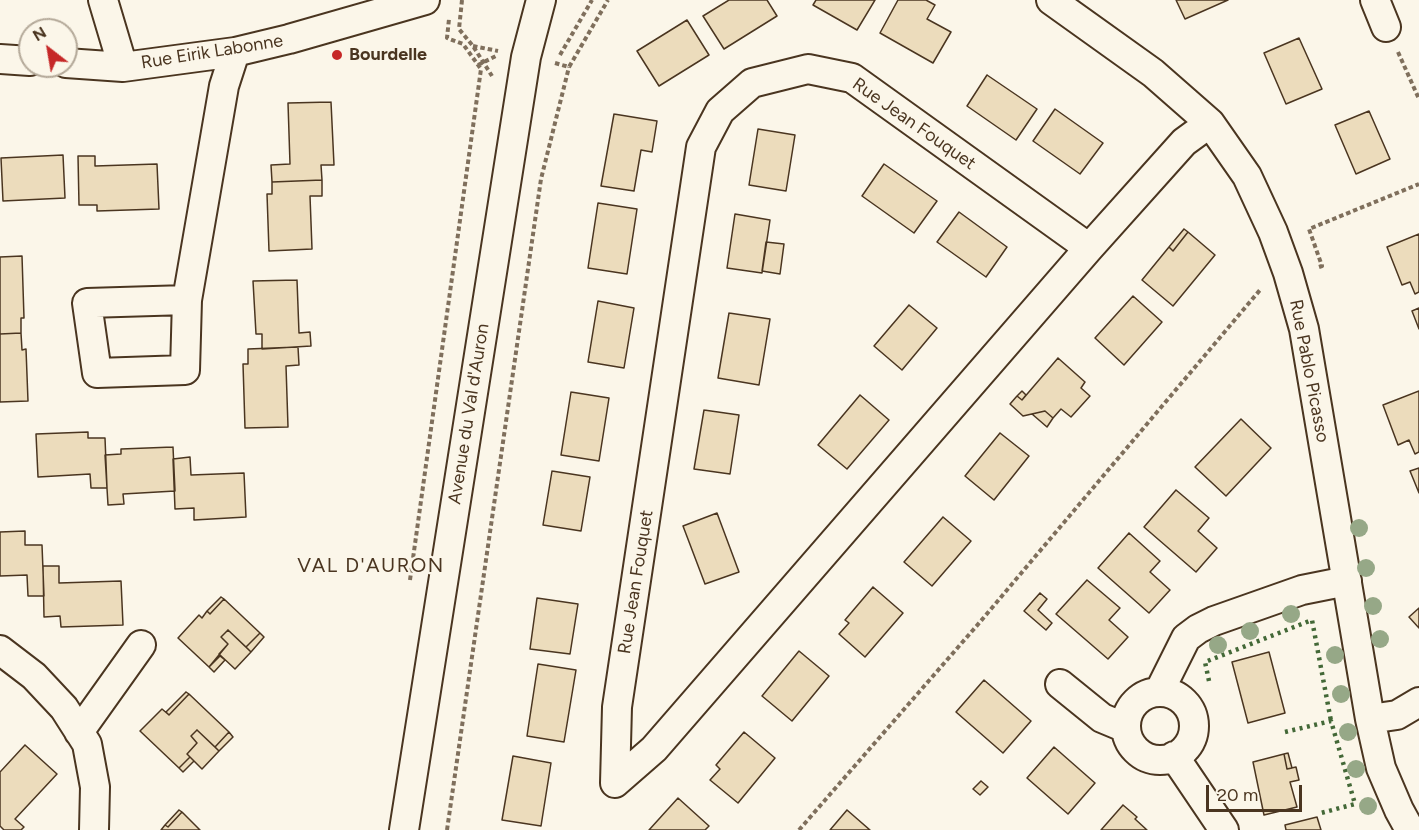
<!DOCTYPE html>
<html>
<head>
<meta charset="utf-8">
<style>
	body { margin:0 }
	#map { position:relative; width:1419px; height:830px; overflow:hidden; background:#fbf6e9; font-family:Figtree,sans-serif }
	canvas { display:block }
	.north { position:absolute; left:18px; top:18px; width:60px; height:60px; box-sizing:border-box; background:#fbf6e9; border:2px solid #b4a999; border-radius:50%; rotate:329deg; font-size:16px; font-weight:700; line-height:24px; text-align:center; color:#4a3520 }
	.north::after { content:''; display:block; margin:auto; width:21px; height:27px; background:#c62828; clip-path:polygon(50% 0,100% 100%,50% 72%,0 100%) }
	.scale { position:absolute; left:1206px; top:785px; width:96px; height:27px; box-sizing:border-box; border:3px solid #4a3520; border-top:0; padding-left:8px; font-size:18px; line-height:21px; white-space:nowrap; color:#4a3520; -webkit-text-stroke:4px #fbf6e9; paint-order:stroke }
</style>
</head>
<body>
<div id="map">
<canvas width="1419" height="830"></canvas>
<div class="north">N</div>
<div class="scale">20 m</div>
</div>
<script>
const g = document.querySelector('canvas').getContext('2d');
g.lineJoin = 'round';
function paint(path, color) {
  g.fillStyle = color;
  g.fill(path, 'evenodd');
}
function toPath(rows) {
  const path = new Path2D();
  for (const r of rows) {
    if (r.length === 3) {
      path.moveTo(r[0] + r[2], r[1]);
      path.arc(r[0], r[1], r[2], 0, 2 * Math.PI);
      continue;
    }
    path.moveTo(r[0], r[1]);
    for (let i = 2; i < r.length; i += 2) path.lineTo(r[i], r[i + 1]);
  }
  return path;
}
function strokePath(path, color, width, dash) {
  g.strokeStyle = color;
  g.lineWidth = width;
  g.lineCap = dash ? 'butt' : 'round';
  g.setLineDash(dash || []);
  g.stroke(path);
}
function write(font, color, halo, rows, align = 'center') {
  g.font = font + ' Figtree,sans-serif';
  g.lineWidth = 4.5;
  g.setLineDash([]);
  g.textBaseline = 'middle';
  g.strokeStyle = halo;
  g.fillStyle = color;
  for (const [text, x, y, turn = 0] of rows) {
    g.save();
    g.translate(x, y);
    g.rotate((+turn || 0) * Math.PI / 180);
    g.textAlign = isNaN(turn) ? turn : align;
    if (halo) g.strokeText(text, 0, 0);
    g.fillText(text, 0, 0);
    g.restore();
  }
}
const building = toPath([
	[729,0,767,0,777,16,724,49,703,16,729,0],
	[816,0,875,0,857,30,813,5,816,0],
	[898,0,926,0,935,5,927,19,951,32,933,63,880,33,898,0],
	[1176,0,1228,0,1185,19,1176,0],
	[687,20,709,55,659,86,637,51,687,20],
	[1299,38,1322,89,1286,104,1264,53,1299,38],
	[987,75,1037,109,1016,140,967,106,987,75],
	[331,102,334,165,321,165,322,180,272,182,271,165,290,164,288,103,331,102],
	[1055,109,1103,143,1080,174,1033,141,1055,109],
	[1369,111,1390,159,1356,174,1335,125,1369,111],
	[614,114,657,121,652,152,641,150,634,191,601,186,614,114],
	[758,129,795,135,786,191,749,185,758,129],
	[63,155,65,198,3,201,1,158,63,155],
	[78,156,95,156,95,166,157,164,159,209,97,211,97,205,79,205,78,156],
	[884,164,937,201,914,233,862,196,884,164],
	[322,180,322,196,310,196,312,249,269,251,267,194,272,194,272,182,322,180],
	[598,203,637,209,627,274,588,268,598,203],
	[959,212,1007,247,986,277,937,242,959,212],
	[735,214,770,220,762,273,727,268,735,214],
	[1184,229,1188,232,1173,251,1169,247,1184,229],
	[1188,232,1215,255,1173,306,1142,280,1169,247,1173,251,1188,232],
	[1419,234,1419,292,1415,294,1410,282,1402,285,1387,247,1419,234],
	[766,242,784,244,780,274,762,271,766,242],
	[22,256,24,318,21,318,21,333,0,334,0,257,22,256],
	[297,280,299,333,310,332,311,346,262,349,262,334,256,334,253,281,297,280],
	[1133,296,1162,322,1124,365,1095,338,1133,296],
	[598,301,634,308,624,368,588,362,598,301],
	[909,305,937,328,902,370,874,346,909,305],
	[1419,308,1419,329,1412,311,1419,308],
	[729,313,770,319,759,385,718,378,729,313],
	[21,333,22,350,26,349,28,401,0,402,0,334,21,333],
	[298,347,299,365,286,366,288,427,245,428,243,364,248,364,248,349,298,347],
	[1058,358,1085,382,1081,388,1090,396,1071,417,1061,409,1053,418,1045,411,1023,416,1010,404,1017,396,1022,400,1058,358],
	[1022,391,1026,395,1022,400,1017,396,1022,391],
	[1419,391,1419,452,1415,454,1409,440,1398,445,1383,405,1419,391],
	[571,392,609,398,599,461,561,455,571,392],
	[860,395,889,420,847,469,818,445,860,395],
	[704,410,739,415,730,474,694,469,704,410],
	[1045,411,1053,418,1047,427,1032,414,1045,411],
	[1241,419,1271,448,1226,496,1195,467,1241,419],
	[88,432,88,438,105,438,107,488,91,488,90,474,38,477,36,434,88,432],
	[1000,433,1029,456,994,500,965,476,1000,433],
	[173,447,175,491,123,494,124,504,108,505,105,455,121,454,121,449,173,447],
	[190,457,191,475,244,473,246,517,194,520,194,508,175,509,173,459,190,457],
	[1419,468,1419,493,1410,471,1419,468],
	[552,471,590,477,581,531,543,525,552,471],
	[1176,490,1209,518,1198,531,1217,548,1196,572,1144,527,1176,490],
	[717,513,739,572,705,584,683,526,717,513],
	[943,517,971,541,932,586,904,562,943,517],
	[25,531,25,545,42,545,44,596,28,596,27,575,0,576,0,532,25,531],
	[1129,533,1160,561,1150,572,1170,590,1149,613,1098,568,1129,533],
	[43,566,59,566,59,583,121,581,123,625,61,627,60,616,44,617,43,566],
	[1087,580,1120,608,1109,620,1128,637,1108,659,1056,614,1087,580],
	[873,587,903,613,865,657,839,634,849,623,845,620,873,587],
	[1040,593,1047,599,1038,610,1052,623,1046,630,1024,611,1040,593],
	[221,597,224,599,210,614,207,611,221,597],
	[537,598,578,604,570,654,530,649,537,598],
	[224,599,260,633,246,647,228,630,221,637,228,644,209,667,178,638,199,615,202,618,207,611,210,614,224,599],
	[1419,608,1419,628,1409,617,1419,608],
	[228,630,251,652,235,669,219,654,228,644,221,637,228,630],
	[260,633,264,637,251,652,246,647,260,633],
	[799,651,829,676,792,721,762,696,799,651],
	[1269,652,1285,713,1248,723,1232,662,1269,652],
	[220,656,225,660,214,672,209,667,220,656],
	[538,664,576,670,564,742,527,736,538,664],
	[984,680,1031,721,1003,753,956,712,984,680],
	[186,692,189,694,169,715,166,712,186,692],
	[189,694,229,732,215,747,197,730,191,736,197,743,187,754,190,757,179,768,140,731,162,709,169,715,189,694],
	[197,730,219,751,202,769,187,754,197,743,191,736,197,730],
	[229,732,233,737,219,751,215,747,229,732],
	[744,732,775,758,738,803,710,780,720,769,716,765,744,732],
	[25,745,57,774,15,819,24,827,21,830,4,830,0,826,0,772,25,745],
	[1054,747,1095,783,1068,814,1027,778,1054,747],
	[1288,753,1292,768,1287,769,1284,754,1288,753],
	[1284,754,1287,769,1296,767,1299,780,1290,782,1297,807,1264,815,1253,762,1284,754],
	[513,756,551,763,541,826,502,820,513,756],
	[190,757,194,761,183,772,179,768,190,757],
	[981,781,988,787,980,795,973,789,981,781],
	[678,798,709,826,705,830,649,830,678,798],
	[1123,805,1137,817,1135,819,1147,830,1101,830,1123,805],
	[179,810,182,812,168,827,165,825,179,810],
	[847,810,870,830,830,830,847,810],
	[182,812,200,830,161,830,165,825,168,827,182,812],
	[1317,817,1321,830,1286,830,1285,825,1317,817]
]);
paint(building, '#ecdcbc');
strokePath(building, '#4a3520', 1.5);
const minor = toPath([
	[103,0,123,67],
	[1051,0,1153,73,1210,123,1247,176,1273,232,1288,273,1304,329,1370,719,1381,768,1399,810,1410,830],
	[1375,0,1386,27],
	[0,59,30,61],
	[66,63,123,67,235,52,289,39,425,0],
	[1089,248,852,78,808,69,752,83,720,111,701,147,617,707,615,783,654,749,1089,248,1184,142,1210,123],
	[187,300,185,370,97,373,87,303,187,300,224,86,235,52],
	[0,650,34,676,64,708,87,744,95,787,94,830],
	[1060,684,1102,718,1126,728],
	[1159,692,1186,638,1198,629,1214,621,1302,590,1347,581],
	[1160,726,34],
	[1370,719,1397,715,1419,702],
	[79,732,141,645],
	[1174,756,1224,830],
	[404,830,526,57,541,0]
]);
strokePath(minor, '#4a3520', 32);
strokePath(toPath([
	[462,0,459,29,473,46,492,76],
	[473,46,498,51],
	[1398,52,1419,99],
	[560,55,592,0],
	[555,63,569,67,608,0],
	[478,65,496,56],
	[1319,267,1322,266,1309,229,1419,184],
	[410,580,481,69,463,44,447,38,449,19],
	[447,830,541,179,569,67],
	[799,830,980,622,1260,290]
]), '#7f6f5c', 4, [4.5, 3]);
strokePath(minor, '#fbf6e9', 28);
strokePath(toPath([
	[1209,681,1205,662,1312,620,1331,721],
	[1285,732,1331,721,1355,804,1321,813]
]), '#436837', 4.5, [3, 4.5]);
g.fillStyle = '#96a887';
for (const [x, y] of [
	[1359,528],
	[1366,568],
	[1373,606],
	[1291,614],
	[1250,631],
	[1380,639],
	[1218,645],
	[1335,655],
	[1341,694],
	[1348,732],
	[1356,769],
	[1368,806]
]) {
  g.beginPath();
  g.arc(x, y, 9, 0, 2 * Math.PI);
  g.fill();
}
for (const [x, y, r, color] of [
	[337,55,6,"#c62828"]
]) {
  const dot = new Path2D();
  dot.arc(x, y, r, 0, 2 * Math.PI);
  g.fillStyle = color;
  g.fill(dot);
  strokePath(dot, '#fbf6e9', 2);
}
write('18px', '#4a3520', '#fbf6e9', [
	["Rue Eirik Labonne",212,52,-9],
	["Rue Jean Fouquet",914,124,35],
	["Rue Pablo Picasso",1309,371,79],
	["Avenue du Val d'Auron",469,414,-81],
	["Rue Jean Fouquet",636,582,-81]
]);
write('bold 18px', '#4a3520', '#fbf6e9', [
	["Bourdelle",349,55]
], 'left');
g.letterSpacing = '1.5px';
write('20px', '#4a3520', '#fbf6e9', [
	["VAL D'AURON",371,566]
]);
g.letterSpacing = '0px';
</script>
</body>
</html>
